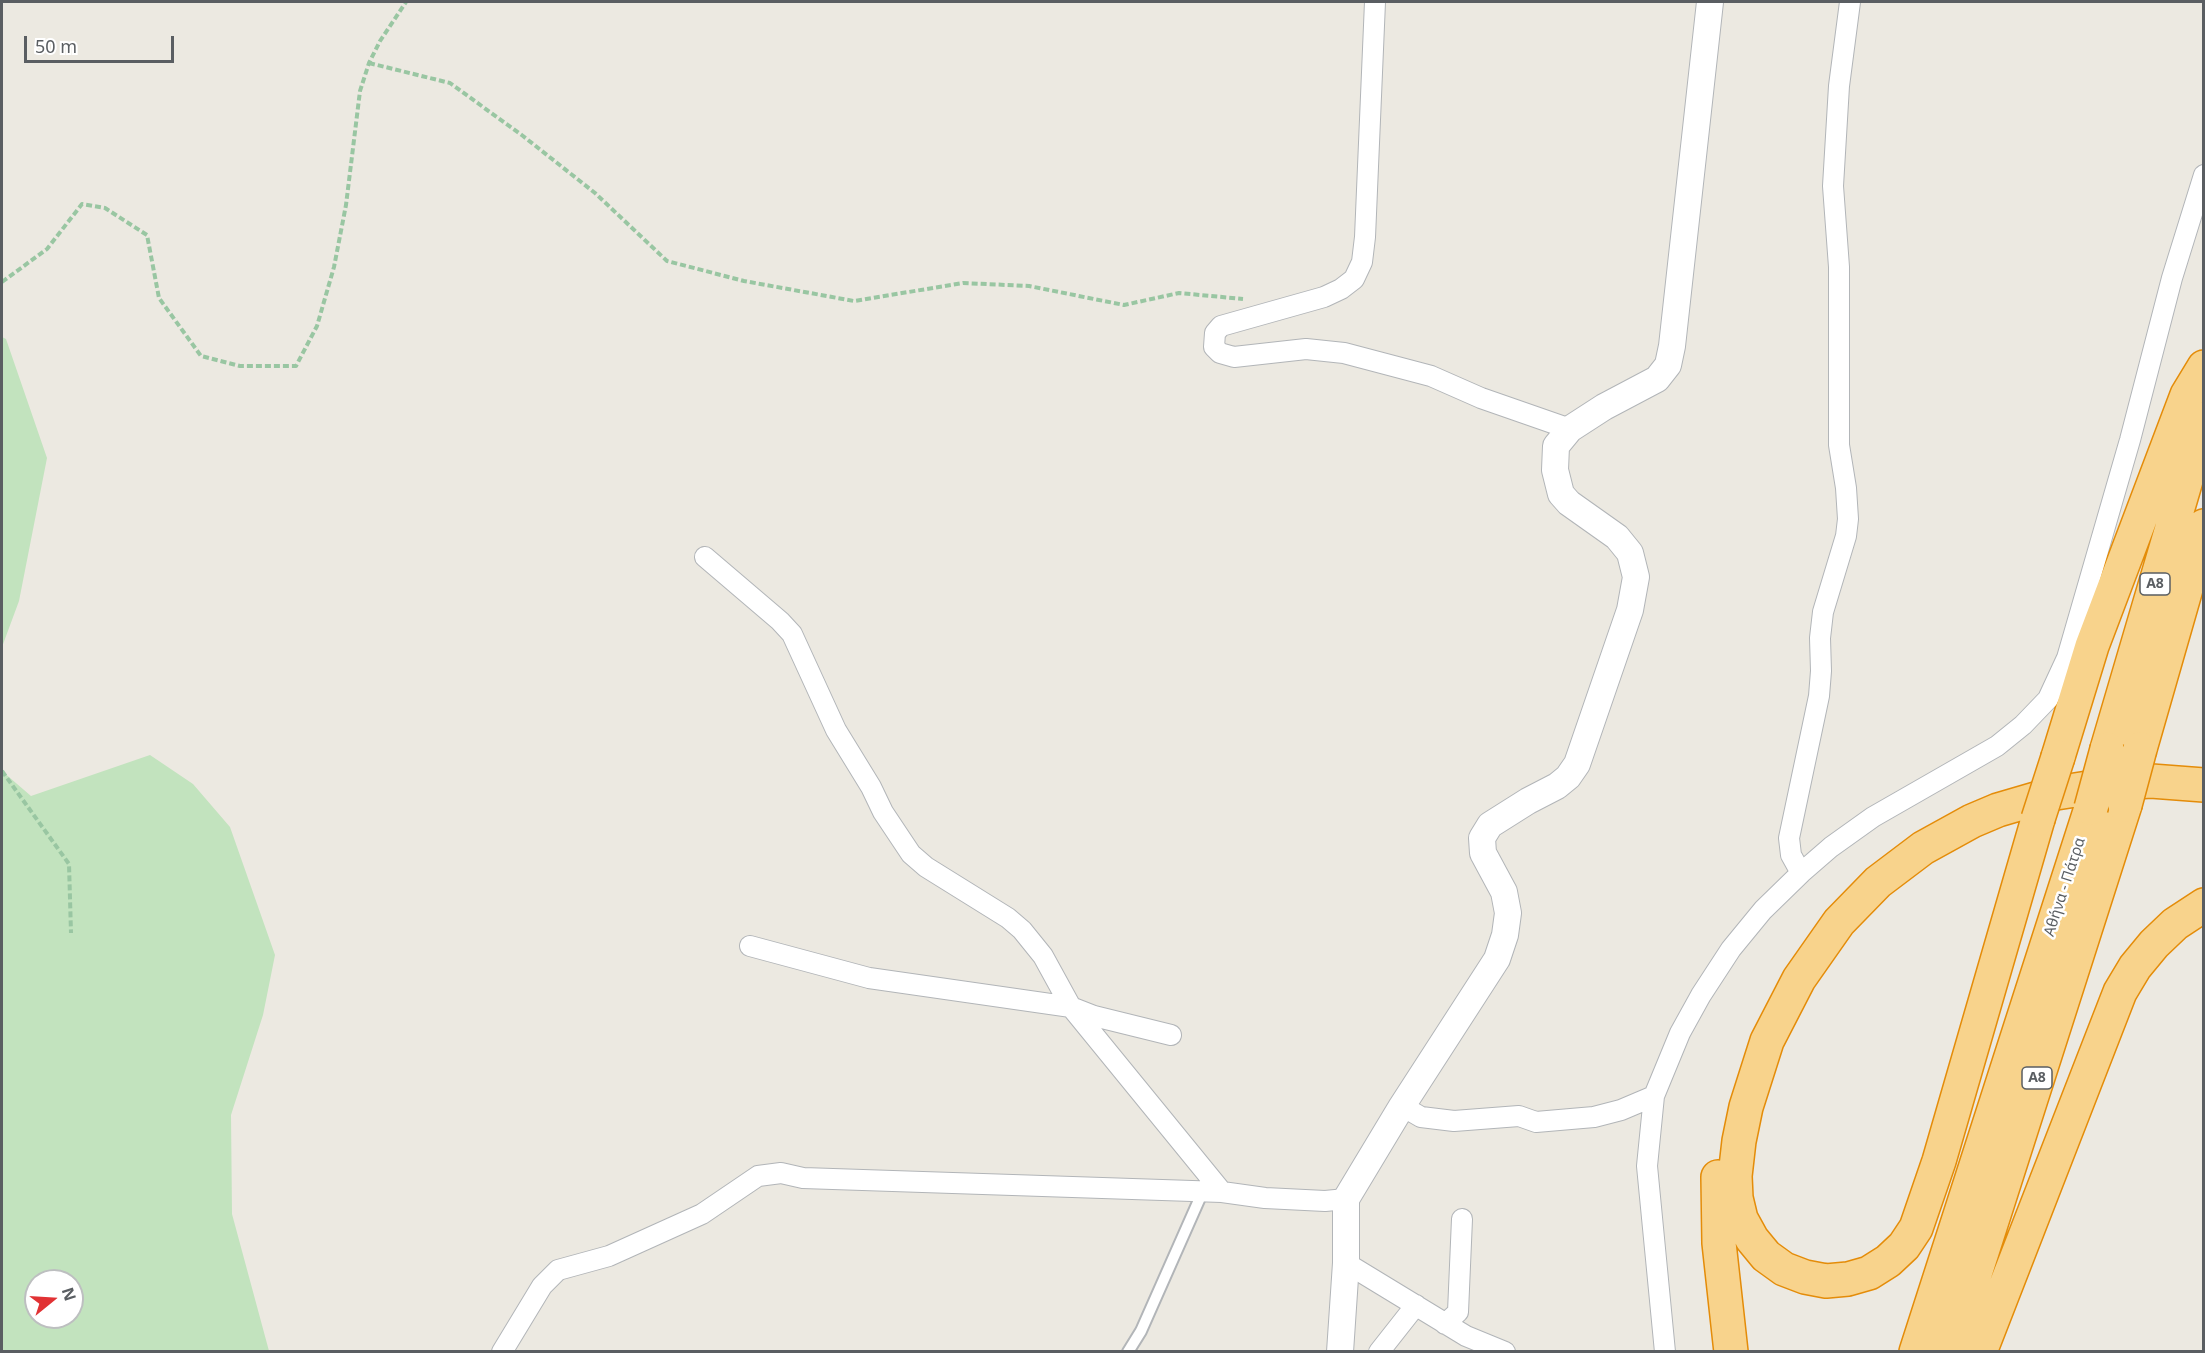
<!DOCTYPE html>
<html>
<head>
<meta charset="utf-8">
<style>
	body { margin:0 }
	#map { position:relative; width:2205px; height:1353px; overflow:hidden; background:#ece9e1; font-family:"Noto Sans",sans-serif }
	canvas { display:block }
	.frame { position:absolute; inset:0; border:3px solid #5a5e62; pointer-events:none }
	.north { position:absolute; left:24px; top:1269px; width:60px; height:60px; box-sizing:border-box; background:#fff; border:2px solid #bdbfc0; border-radius:50%; rotate:72deg; font-size:16px; font-weight:700; line-height:24px; text-align:center; color:#5a5e62 }
	.north::after { content:''; display:block; margin:auto; width:21px; height:27px; background:#e13234; clip-path:polygon(50% 0,100% 100%,50% 72%,0 100%) }
	.scale { position:absolute; left:24px; top:36px; width:150px; height:27px; box-sizing:border-box; border:3px solid #5a5e62; border-top:0; padding-left:8px; font-size:18px; line-height:21px; white-space:nowrap; color:#5a5e62; -webkit-text-stroke:4px #fff; paint-order:stroke }
</style>
</head>
<body>
<div id="map">
<canvas width="2205" height="1353"></canvas>
<div class="frame"></div>
<div class="north">N</div>
<div class="scale">50 m</div>
</div>
<script>
const g = document.querySelector('canvas').getContext('2d');
g.lineJoin = 'round';
function paint(path, color) {
  g.fillStyle = color;
  g.fill(path, 'evenodd');
}
function toPath(rows) {
  const path = new Path2D();
  for (const r of rows) {
    path.moveTo(r[0], r[1]);
    for (let i = 2; i < r.length; i += 2) path.lineTo(r[i], r[i + 1]);
  }
  return path;
}
function strokePath(path, color, width, dash) {
  g.strokeStyle = color;
  g.lineWidth = width;
  g.lineCap = dash ? 'butt' : 'round';
  g.setLineDash(dash || []);
  g.stroke(path);
}
function write(font, color, halo, rows, align = 'center') {
  g.font = font + ' "Noto Sans",sans-serif';
  g.lineWidth = 5;
  g.setLineDash([]);
  g.textBaseline = 'middle';
  g.strokeStyle = halo;
  g.fillStyle = color;
  for (const [text, x, y, turn = 0] of rows) {
    g.save();
    g.translate(x, y);
    g.rotate((+turn || 0) * Math.PI / 180);
    g.textAlign = isNaN(turn) ? turn : align;
    if (halo) g.strokeText(text, 0, 0);
    g.fillText(text, 0, 0);
    g.restore();
  }
}
paint(toPath([
	[2,337,6,339,47,458,19,601,2,647],
	[150,755,193,784,230,827,275,955,263,1015,231,1115,232,1214,269,1351,2,1351,2,771,31,796],
	[36,1281,72,1281,72,1317,36,1317]
]), '#c2e3be');
const service = toPath([
	[1128,1352,1141,1331,1203,1191]
]);
const minor = toPath([
	[1375,2,1365,237,1362,262,1354,279,1341,289,1324,297,1221,326,1215,333,1214,347,1220,353,1234,357,1306,349,1344,353,1431,376,1481,398,1570,429],
	[705,557,780,621,792,634,836,730,871,787,883,812,911,854,926,867,1008,918,1022,930,1043,956,1071,1007,1222,1192],
	[1801,873,1791,855,1789,838,1819,696,1821,671,1820,638,1823,612,1846,536,1848,519,1846,488,1839,445,1839,267,1833,186,1839,86,1850,2],
	[750,946,869,978,1071,1007,1094,1016,1171,1035],
	[1402,1106,1421,1117,1454,1121,1519,1116,1536,1122,1594,1117,1621,1110,1654,1096],
	[1346,1263,1466,1336,1505,1352],
	[1445,1324,1458,1312,1462,1219],
	[502,1352,542,1286,558,1270,609,1256,702,1214,758,1176,781,1173,803,1178,1222,1192,1265,1198,1325,1201,1346,1199],
	[1379,1352,1416,1305],
	[1665,1352,1647,1166,1654,1096,1680,1033,1701,995,1731,949,1763,910,1801,873,1831,847,1873,817,1997,746,2023,725,2048,699,2067,658,2130,440,2172,278,2204,175]
]);
const tertiary = toPath([
	[1340,1352,1346,1263,1346,1199,1402,1106,1497,959,1505,935,1508,913,1504,892,1483,853,1482,838,1490,825,1528,801,1557,786,1568,777,1577,764,1630,610,1636,577,1630,553,1617,537,1569,503,1561,494,1555,470,1556,446,1570,429,1604,407,1657,379,1668,365,1672,346,1710,2]
]);
const motorway = toPath([
	[2107,749,2204,419],
	[2140,749,2204,526],
	[2058,757,2092,646,2187,395,2204,367],
	[2038,819,1939,1161,1916,1228,1904,1246,1888,1261,1869,1273,1848,1279,1826,1281,1805,1277,1784,1269,1766,1256,1752,1239,1741,1219,1736,1198,1735,1176,1739,1141,1746,1107,1767,1041,1799,979,1839,922,1878,882,1923,848,1972,821,1998,810,2056,793,2120,783,2151,781,2204,785],
	[1718,1177,1719,1243,1731,1352],
	[1916,1352,2091,808],
	[1950,1352,2125,805],
	[1980,1352,2120,992,2135,967,2154,944,2175,924,2204,905]
]);
strokePath(service, '#b2b5b8', 14);
strokePath(minor, '#b2b5b8', 22);
strokePath(tertiary, '#b2b5b8', 28);
strokePath(motorway, '#e48c09', 36);
strokePath(toPath([
	[369,63,450,83,523,136,595,193,667,261,744,281,854,301,963,283,1029,286,1124,305,1179,293,1243,299],
	[2,282,47,249,82,204,105,208,147,235,159,298,201,356,240,366,296,366,317,326,334,267,346,205,360,91,369,63,380,41,406,2],
	[2,771,69,864,71,933]
]), '#99c6a2', 4, [6, 3]);
strokePath(service, '#fff', 10);
strokePath(minor, '#fff', 20);
strokePath(tertiary, '#fff', 26);
strokePath(motorway, '#f8d38c', 33);
const motorwayBridge = toPath([
	[2125,805,2140,749],
	[2091,808,2107,749],
	[2038,819,2058,757]
]);
strokePath(motorwayBridge, '#e48c09', 36, []);
strokePath(motorwayBridge, '#f8d38c', 33);
for (const [x, y, w] of [
	[2155,584,30],
	[2037,1078,30]
]) {
  const box = new Path2D();
  box.roundRect(x - w / 2, y - 11, w, 22, 4.5);
  g.fillStyle = '#fff';
  g.fill(box);
  strokePath(box, '#5a5e62', 1.5);
}
write('bold 14px', '#5a5e62', null, [
	["Α8",2155,584],
	["Α8",2037,1078]
]);
write('15px', '#5a5e62', '#fff', [
	["Αθήνα - Πάτρα",2065,887,-72]
]);
</script>
</body>
</html>
